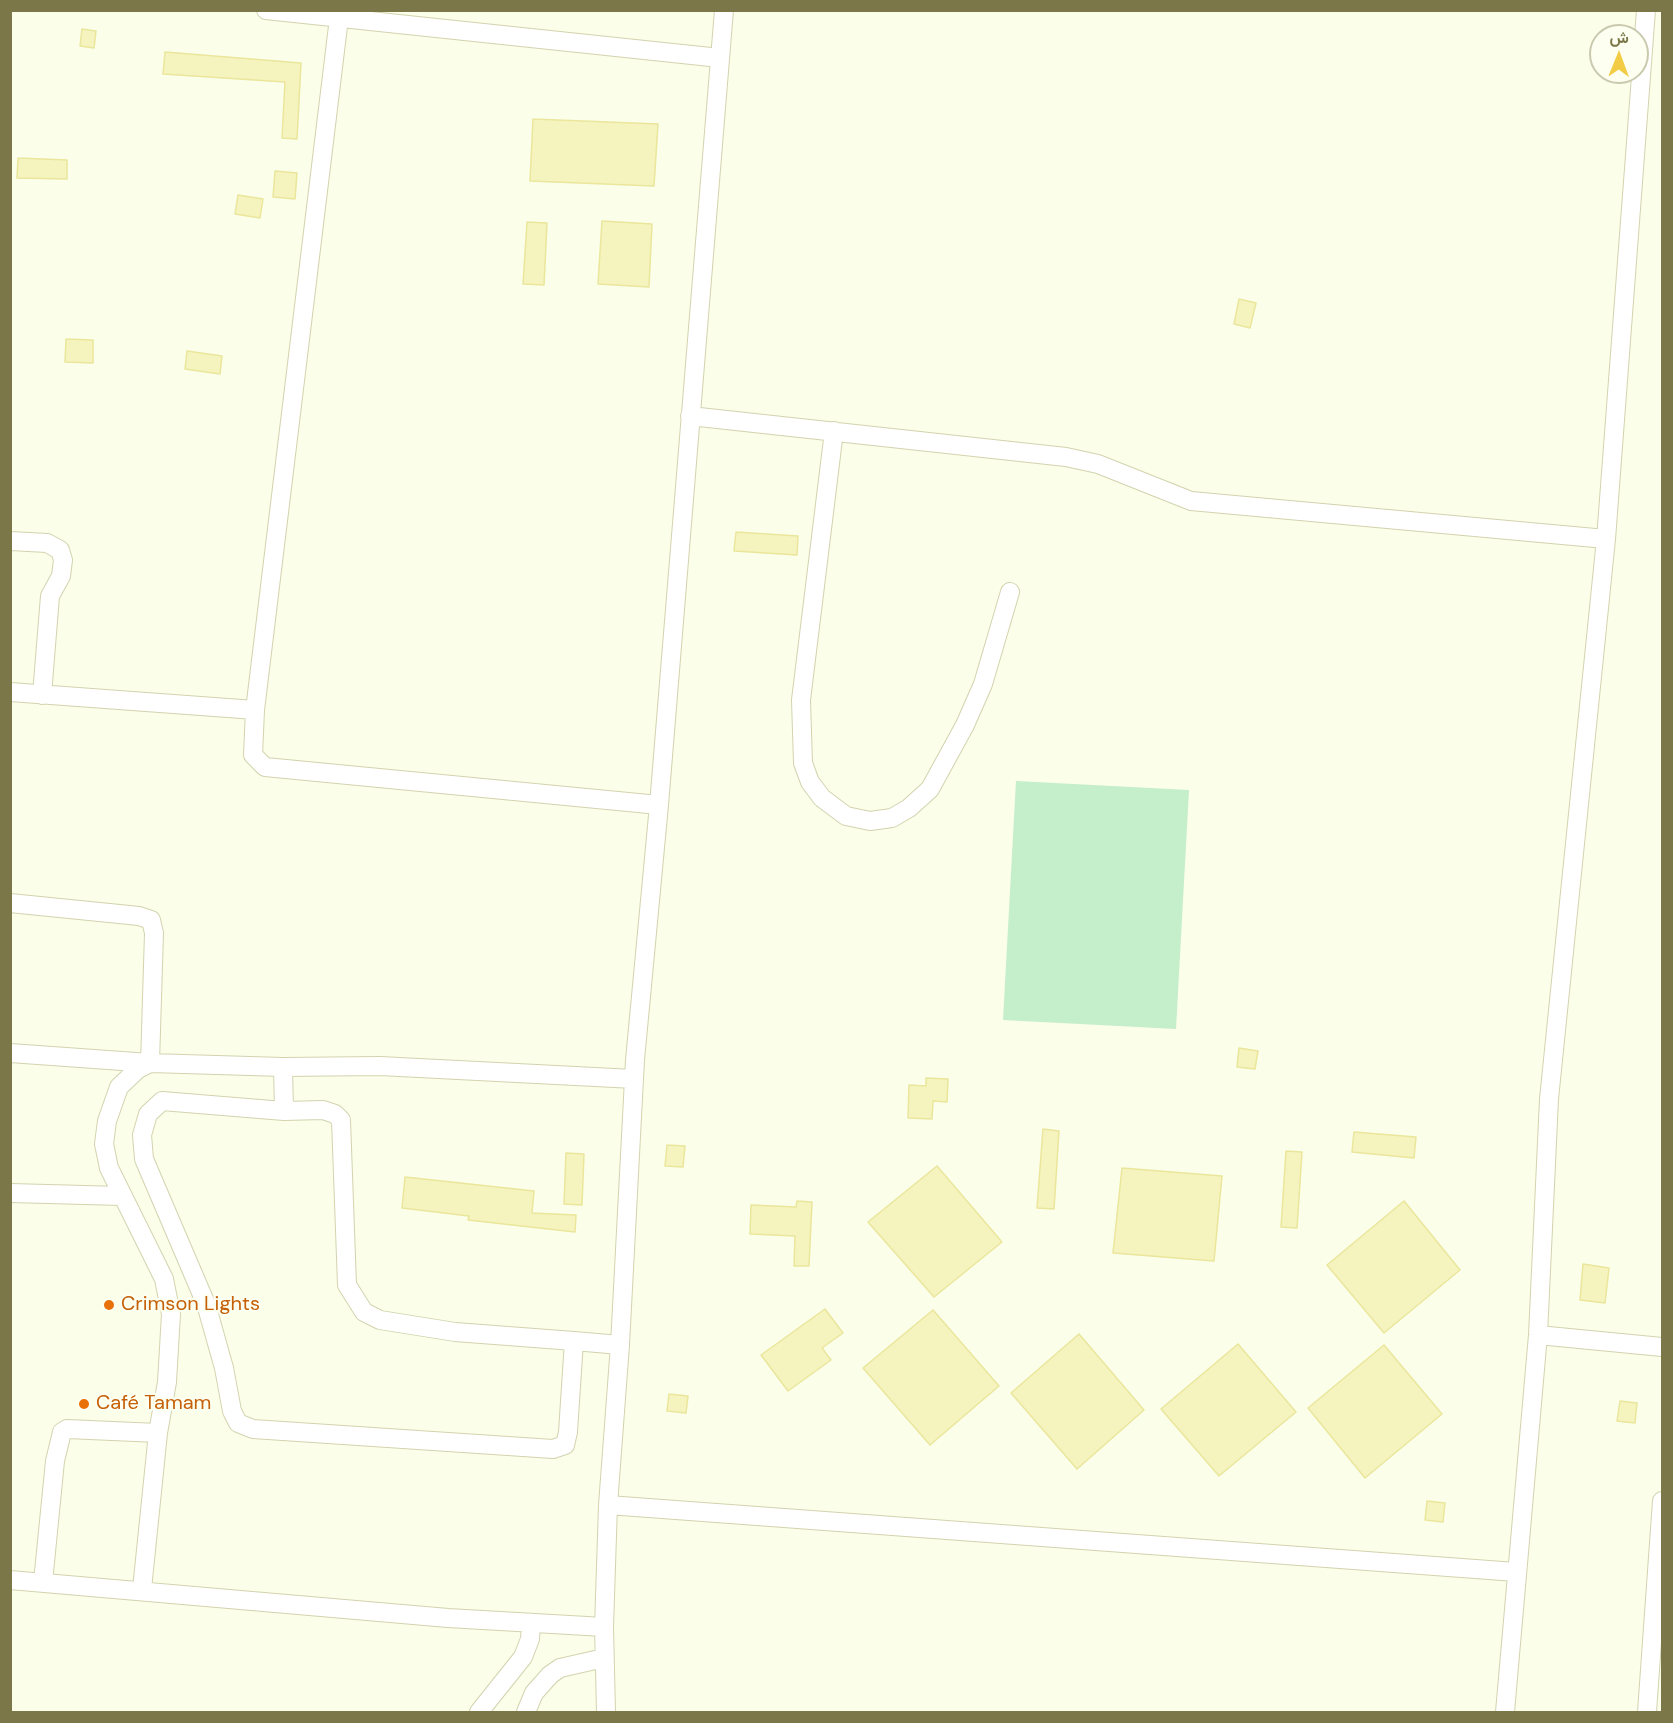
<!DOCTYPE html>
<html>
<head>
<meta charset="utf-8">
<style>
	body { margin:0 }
	#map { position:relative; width:1673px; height:1723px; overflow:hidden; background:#fbfee9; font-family:"DM Sans",Vazirmatn,sans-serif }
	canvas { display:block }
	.frame { position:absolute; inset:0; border:12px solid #7c7749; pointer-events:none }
	.north { position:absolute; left:1589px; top:24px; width:60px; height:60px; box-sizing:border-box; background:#fdfff1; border:2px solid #c9c9ae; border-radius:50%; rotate:1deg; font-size:16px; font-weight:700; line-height:24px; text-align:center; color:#7c7749 }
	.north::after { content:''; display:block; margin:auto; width:21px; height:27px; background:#f2cc44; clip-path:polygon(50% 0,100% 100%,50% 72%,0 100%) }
</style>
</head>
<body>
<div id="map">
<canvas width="1673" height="1723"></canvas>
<div class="frame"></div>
<div class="north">ش</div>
</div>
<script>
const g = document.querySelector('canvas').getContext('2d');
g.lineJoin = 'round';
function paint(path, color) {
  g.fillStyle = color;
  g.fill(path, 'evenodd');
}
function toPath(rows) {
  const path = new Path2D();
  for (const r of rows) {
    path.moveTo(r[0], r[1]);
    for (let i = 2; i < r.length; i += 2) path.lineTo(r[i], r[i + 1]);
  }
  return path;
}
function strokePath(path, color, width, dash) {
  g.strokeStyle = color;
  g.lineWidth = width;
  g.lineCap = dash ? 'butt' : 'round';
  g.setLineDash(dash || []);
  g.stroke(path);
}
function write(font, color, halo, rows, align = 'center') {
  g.font = font + ' "DM Sans",sans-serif';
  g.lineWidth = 4.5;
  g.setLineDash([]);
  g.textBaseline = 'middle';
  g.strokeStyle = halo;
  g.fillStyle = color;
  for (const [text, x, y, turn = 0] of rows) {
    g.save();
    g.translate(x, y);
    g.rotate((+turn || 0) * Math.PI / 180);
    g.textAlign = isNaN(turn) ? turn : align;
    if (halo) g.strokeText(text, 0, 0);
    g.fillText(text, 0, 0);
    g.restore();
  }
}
paint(toPath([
	[1016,781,1189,790,1176,1029,1003,1020]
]), '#c5eecb');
const building = toPath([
	[82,29,96,31,94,48,80,46,82,29],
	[165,52,301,63,297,139,282,138,285,82,163,74,165,52],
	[533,119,658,124,654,186,530,181,533,119],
	[18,158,67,160,67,179,17,178,18,158],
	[275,171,297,173,295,199,273,197,275,171],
	[238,195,263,199,260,218,235,214,238,195],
	[602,221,652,224,649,287,598,284,602,221],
	[527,222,547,223,544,285,523,284,527,222],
	[1239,299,1256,303,1250,328,1234,324,1239,299],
	[66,339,93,340,93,363,65,362,66,339],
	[187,351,222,356,220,374,185,369,187,351],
	[736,532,798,536,797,555,734,551,736,532],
	[1239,1048,1258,1051,1255,1069,1237,1067,1239,1048],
	[926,1078,948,1079,947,1102,933,1101,932,1119,908,1118,909,1085,926,1086,926,1078],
	[1043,1129,1059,1131,1054,1209,1037,1208,1043,1129],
	[1354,1132,1416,1137,1414,1158,1352,1152,1354,1132],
	[667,1145,685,1146,683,1167,665,1166,667,1145],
	[1286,1151,1302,1152,1297,1228,1281,1227,1286,1151],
	[566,1153,584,1154,582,1205,564,1204,566,1153],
	[937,1166,1002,1242,934,1297,868,1222,937,1166],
	[1122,1168,1222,1176,1214,1261,1113,1253,1122,1168],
	[405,1177,534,1191,532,1213,576,1215,575,1232,468,1220,469,1216,402,1208,405,1177],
	[797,1201,812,1202,809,1266,794,1266,795,1236,750,1234,751,1205,796,1207,797,1201],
	[1404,1201,1460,1270,1384,1333,1327,1265,1404,1201],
	[1583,1264,1609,1268,1605,1303,1580,1300,1583,1264],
	[825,1309,843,1333,822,1348,831,1360,788,1391,761,1355,825,1309],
	[933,1310,999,1386,930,1445,863,1368,933,1310],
	[1079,1334,1144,1410,1077,1469,1011,1393,1079,1334],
	[1238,1344,1296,1412,1219,1476,1161,1409,1238,1344],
	[1384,1345,1442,1414,1365,1478,1308,1408,1384,1345],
	[669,1394,688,1396,686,1413,667,1411,669,1394],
	[1620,1401,1637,1403,1635,1423,1617,1421,1620,1401],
	[1427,1501,1445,1503,1443,1522,1425,1520,1427,1501]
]);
paint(building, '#f6f4be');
strokePath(building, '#eae69c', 1.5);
const minor = toPath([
	[266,10,720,58],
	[339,18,255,710,253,755,265,767,659,805],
	[690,416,1066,457,1098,464,1191,501,1606,539],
	[834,431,801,700,803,763,810,782,822,798,846,816,870,821,892,818,909,808,930,789,965,725,983,684,1010,592],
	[10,541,47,543,60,550,63,560,61,576,50,596,42,695],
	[10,692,255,710],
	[10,903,139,916,151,920,154,933,150,1063,138,1069,119,1087,107,1121,104,1144,109,1168,164,1279,171,1314,167,1382,158,1433,142,1589],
	[10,1053,150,1063,283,1067,380,1066,634,1079],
	[283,1067,284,1111],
	[10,1193,122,1196],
	[1538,1335,1662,1347],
	[574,1341,568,1432,565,1445,553,1449,253,1429,238,1423,232,1411,224,1368,206,1304,144,1159,142,1135,148,1114,162,1101,284,1111,323,1110,335,1114,341,1120,347,1285,364,1312,380,1320,455,1332,574,1341,620,1345],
	[608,1505,1516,1572],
	[10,1580,448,1618,604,1627,608,1505,620,1345,635,1060,659,805,724,10],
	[43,1582,55,1461,62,1432,67,1429,158,1433],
	[604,1627,606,1712],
	[479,1712,523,1657,530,1639,531,1623],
	[526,1712,534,1693,550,1675,560,1668,604,1658],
	[1505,1712,1538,1335,1549,1099,1606,539,1646,10],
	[1647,1712,1662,1501]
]);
strokePath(minor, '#d3d3af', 20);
strokePath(minor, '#fff', 18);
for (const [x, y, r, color] of [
	[109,1305,6,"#e8710a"],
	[84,1404,6,"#e8710a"]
]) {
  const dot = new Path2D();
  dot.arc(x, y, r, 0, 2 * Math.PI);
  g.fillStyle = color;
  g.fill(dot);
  strokePath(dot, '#fdfff1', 2);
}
write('20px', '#c56008', '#fdfff1', [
	["Crimson Lights",121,1305],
	["Café Tamam",96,1404]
], 'left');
</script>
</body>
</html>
